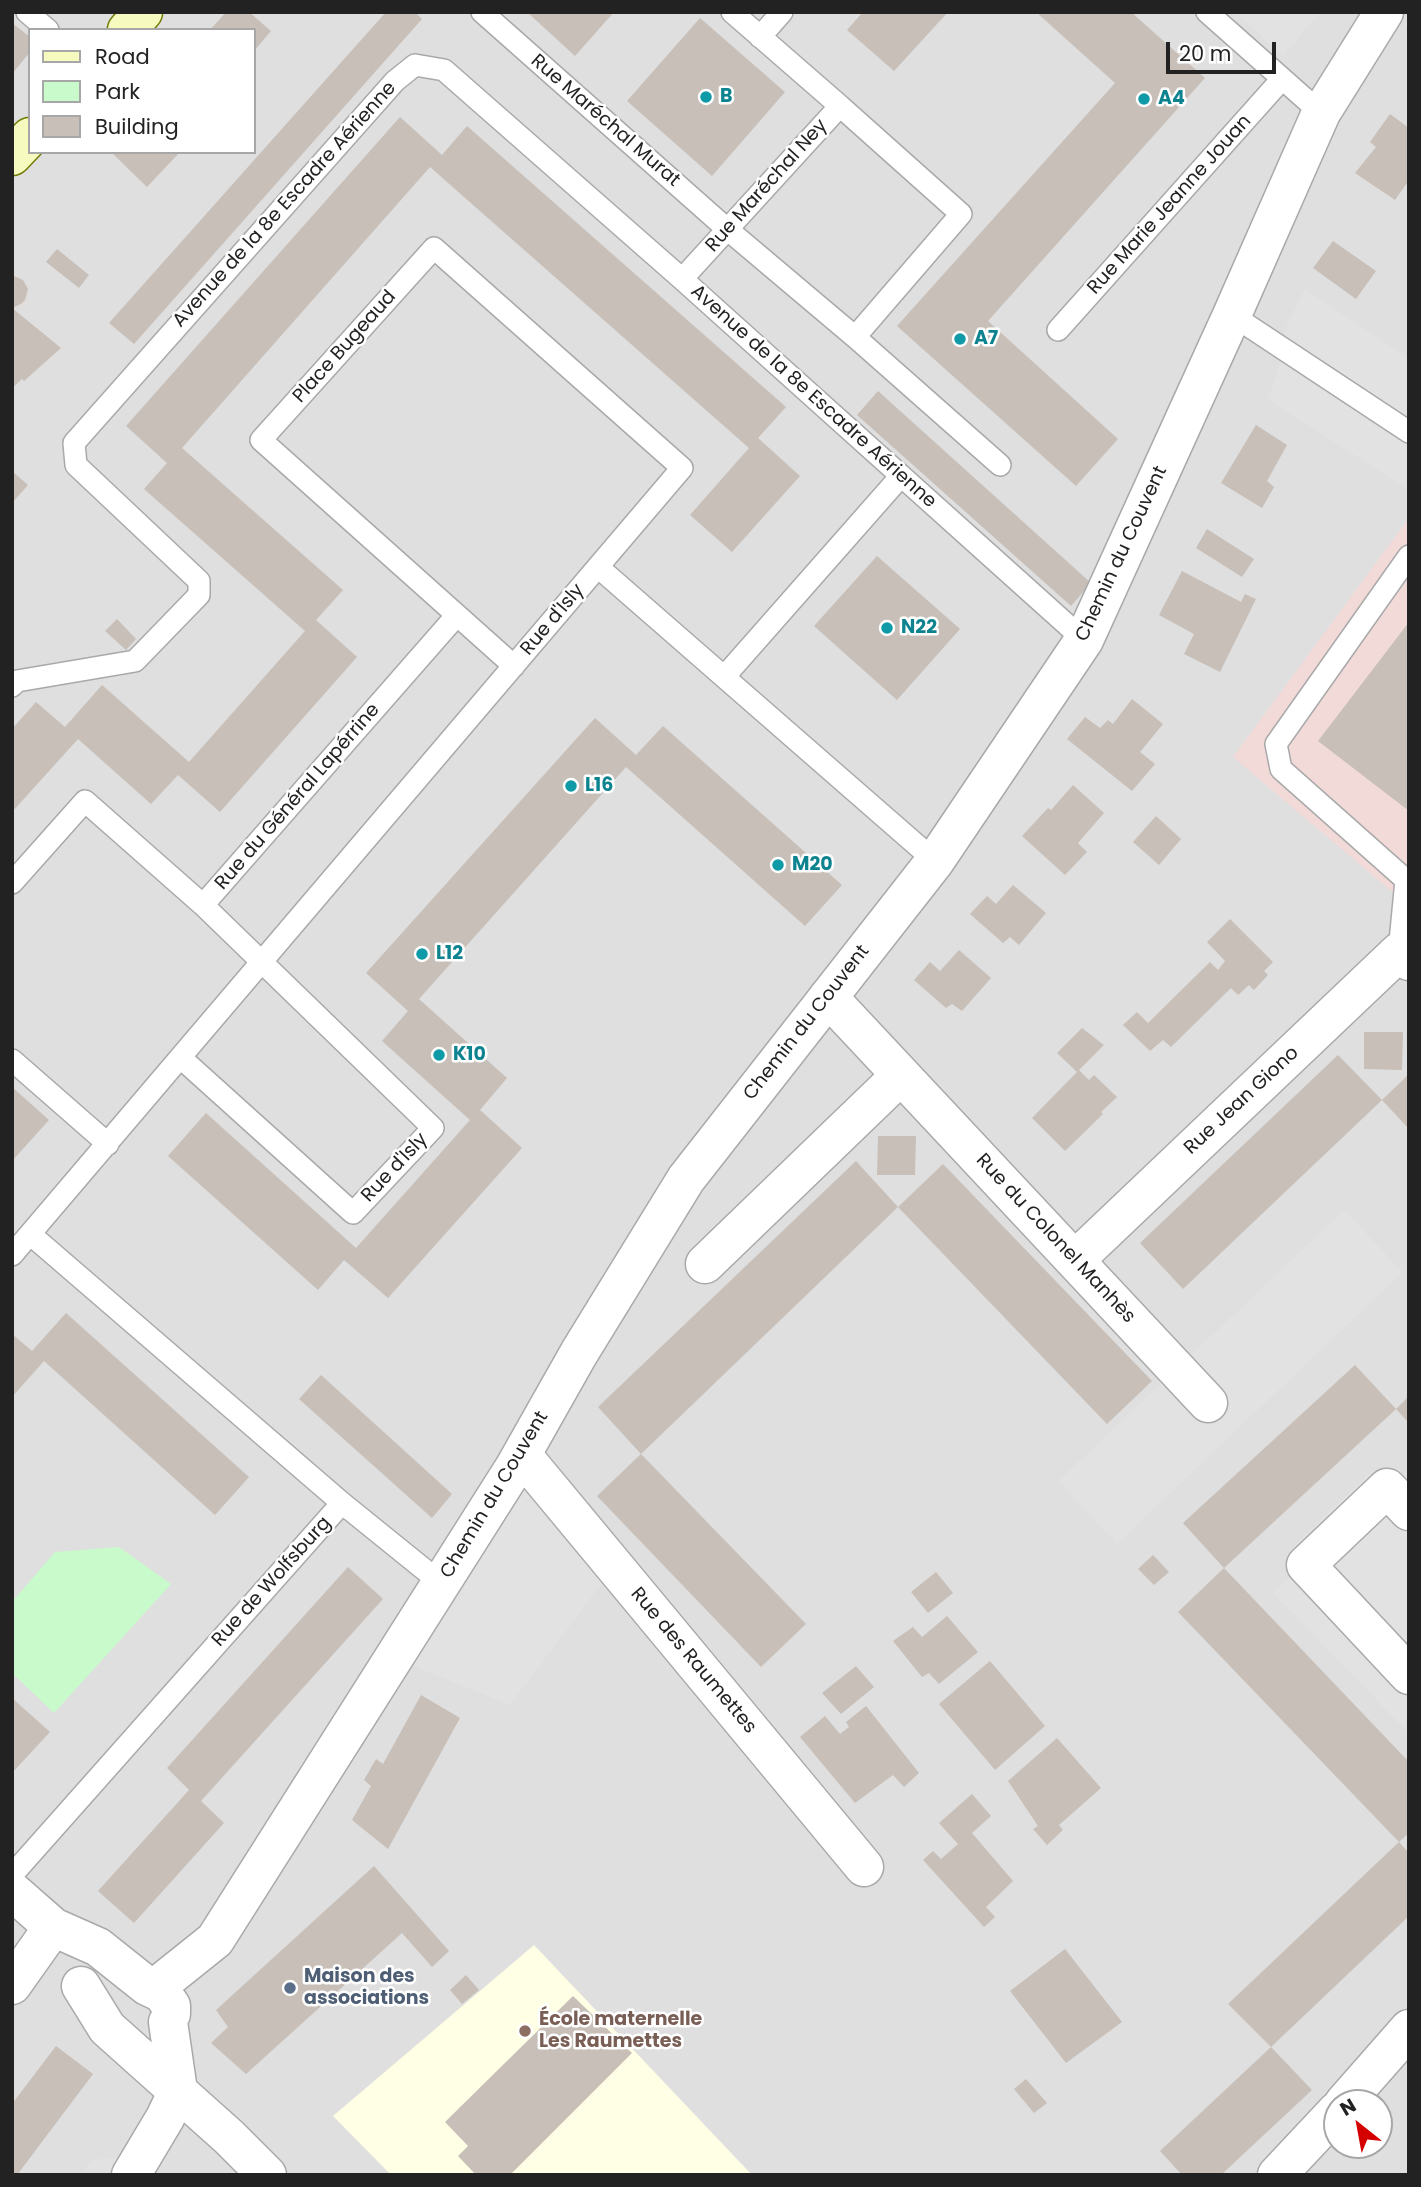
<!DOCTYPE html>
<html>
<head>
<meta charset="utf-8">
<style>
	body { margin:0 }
	#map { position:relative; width:1421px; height:2187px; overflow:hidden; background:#f2efe9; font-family:Poppins,sans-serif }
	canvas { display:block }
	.frame { position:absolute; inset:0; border:14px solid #222; pointer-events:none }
	.legend { position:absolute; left:28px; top:28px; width:228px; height:126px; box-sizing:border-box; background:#fff; border:2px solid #a7a7a7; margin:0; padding:9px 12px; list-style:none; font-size:21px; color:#222 }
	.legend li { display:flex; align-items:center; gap:14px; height:35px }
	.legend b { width:35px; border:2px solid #a7a7a7 }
	.north { position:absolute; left:1323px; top:2089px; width:70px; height:70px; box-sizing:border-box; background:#fff; border:2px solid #a7a7a7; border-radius:50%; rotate:329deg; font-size:19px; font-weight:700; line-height:28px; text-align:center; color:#222 }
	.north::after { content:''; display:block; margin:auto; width:24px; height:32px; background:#d40000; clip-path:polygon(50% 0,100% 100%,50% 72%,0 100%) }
	.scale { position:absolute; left:1166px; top:42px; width:110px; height:32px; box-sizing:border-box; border:4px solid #222; border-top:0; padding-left:9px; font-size:21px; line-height:24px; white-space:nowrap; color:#222; -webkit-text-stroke:5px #fff; paint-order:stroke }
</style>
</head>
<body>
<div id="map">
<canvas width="1421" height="2187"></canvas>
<div class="frame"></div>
<ul class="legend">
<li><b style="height:9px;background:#f7fabf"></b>Road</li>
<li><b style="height:19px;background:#c8facc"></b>Park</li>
<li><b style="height:19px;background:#c7bfb8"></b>Building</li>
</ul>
<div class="north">N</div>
<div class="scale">20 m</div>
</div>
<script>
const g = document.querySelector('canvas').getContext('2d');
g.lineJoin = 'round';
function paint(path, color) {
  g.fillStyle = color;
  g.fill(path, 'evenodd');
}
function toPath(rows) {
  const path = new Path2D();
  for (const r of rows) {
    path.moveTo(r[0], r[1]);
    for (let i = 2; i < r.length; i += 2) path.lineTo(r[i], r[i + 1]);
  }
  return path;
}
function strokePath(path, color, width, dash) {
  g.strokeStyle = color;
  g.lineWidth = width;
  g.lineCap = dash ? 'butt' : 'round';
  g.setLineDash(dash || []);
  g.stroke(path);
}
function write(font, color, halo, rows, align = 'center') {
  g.font = font + ' Poppins,sans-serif';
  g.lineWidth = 5;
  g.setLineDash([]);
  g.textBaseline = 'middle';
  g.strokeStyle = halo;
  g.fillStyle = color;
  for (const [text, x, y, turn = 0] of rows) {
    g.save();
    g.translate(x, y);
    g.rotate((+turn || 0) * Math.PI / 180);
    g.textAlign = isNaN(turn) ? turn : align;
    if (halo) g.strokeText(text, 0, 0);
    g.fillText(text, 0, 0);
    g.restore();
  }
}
paint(toPath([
	[12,12,1409,12,1409,2175,12,2175],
	[30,30,254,30,254,152,30,152],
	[1337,2103,1379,2103,1379,2145,1337,2145]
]), '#e0dfdf');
paint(toPath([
	[1409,518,1409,906,1233,757]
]), '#f2dad9');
paint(toPath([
	[534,1945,752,2175,391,2175,333,2116]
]), '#ffffe5');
paint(toPath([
	[119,1547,171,1584,54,1713,12,1673,12,1602,55,1552]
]), '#c8facc');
paint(toPath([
	[1234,12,1321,12,1283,56],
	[1305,289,1409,358,1409,486,1406,488,1267,399,1278,372,1286,327],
	[1344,1210,1403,1272,1117,1544,1058,1481],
	[1408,1470,1409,1471,1409,1734,1273,1593,1304,1564,1290,1549,1370,1473,1387,1491],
	[526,1483,609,1574,510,1705,407,1663],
	[144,2155,131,2175,82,2175,91,2160]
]), '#e2e2e2');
paint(toPath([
	[226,12,249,12,271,31,254,51,254,30,210,30],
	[386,12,415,12,422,19,134,344,109,323],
	[527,12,614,12,575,56],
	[863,12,948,12,894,71,847,30],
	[1036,12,1131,12,1205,78,988,321,1118,439,1076,486,897,326,1115,83],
	[700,18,785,92,712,176,627,101],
	[12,23,30,37,30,52,12,74],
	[1390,114,1409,128,1409,180,1395,200,1355,173,1376,147,1370,142],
	[400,117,442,155,467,126,786,407,758,438,800,476,732,552,690,515,749,448,430,167,182,448,343,590,316,620,357,657,220,812,178,775,151,804,78,739,12,812,12,729,36,702,65,727,102,685,189,762,305,631,144,489,167,463,126,426],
	[111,152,180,152,147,187],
	[1333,241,1376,271,1356,299,1313,268],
	[57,249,89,275,79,288,46,262],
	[12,275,23,280,28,289,25,300,21,304,12,308],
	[12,308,61,348,24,381,22,379,12,388],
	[878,391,1091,583,1071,606,857,415],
	[1256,425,1287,445,1267,481,1274,487,1262,508,1221,483],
	[12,471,28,485,12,503],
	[1207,529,1254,559,1242,577,1196,548],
	[877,556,960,629,897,700,814,626],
	[1182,571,1241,602,1245,594,1256,599,1220,672,1184,654,1194,634,1159,615],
	[117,619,136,639,126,650,105,631],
	[1409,622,1409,811,1318,741],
	[1132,699,1163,724,1140,752,1155,764,1132,791,1067,739,1085,717,1100,728,1108,720,1113,724],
	[595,718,636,755,663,726,842,885,805,926,626,767,419,999,507,1078,480,1110,522,1148,388,1298,344,1260,318,1290,168,1156,206,1113,356,1248,470,1120,382,1041,408,1011,366,973],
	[1073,785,1104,813,1078,843,1087,852,1065,875,1022,836,1048,808,1051,810],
	[1156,816,1181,839,1159,865,1133,842],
	[1013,885,1046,913,1019,945,1010,937,1003,943,970,914,987,896,996,904],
	[1230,919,1273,962,1264,971,1268,975,1254,990,1249,985,1238,995,1231,988,1171,1047,1163,1040,1150,1051,1123,1025,1137,1012,1148,1023,1210,962,1218,970,1225,961,1207,942],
	[959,950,991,978,962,1011,952,1004,946,1008,914,980,930,962,940,971],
	[1082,1028,1104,1045,1079,1070,1089,1080,1094,1075,1117,1097,1101,1112,1103,1114,1065,1151,1032,1118,1077,1072,1057,1053],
	[1364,1032,1403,1032,1402,1070,1364,1069],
	[1338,1055,1382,1100,1409,1074,1409,1129,1382,1100,1183,1289,1140,1243],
	[12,1087,49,1120,12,1161],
	[878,1136,916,1136,915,1175,877,1175],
	[856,1161,898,1207,943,1164,1152,1381,1107,1424,898,1207,641,1454,806,1624,761,1667,597,1496,641,1454,598,1407],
	[66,1313,249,1477,215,1515,44,1361,12,1397,12,1334,32,1351],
	[1355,1365,1396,1409,1224,1568,1183,1523],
	[321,1375,452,1494,432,1518,299,1399],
	[1409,1396,1409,1423,1396,1409],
	[1153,1555,1169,1572,1154,1585,1138,1569],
	[348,1567,383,1599,201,1801,224,1823,134,1923,98,1891,189,1790,167,1768],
	[1224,1568,1409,1762,1409,1833,1399,1842,1178,1612],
	[936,1572,953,1593,928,1613,911,1592],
	[947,1616,978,1652,939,1684,929,1673,922,1677,893,1641,913,1627,922,1637],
	[990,1661,1045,1726,995,1770,939,1704],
	[856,1666,874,1687,841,1714,822,1693],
	[421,1695,460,1718,388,1849,352,1820,371,1786,364,1780,376,1759,383,1764],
	[12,1698,50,1732,12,1773],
	[866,1706,919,1773,904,1787,893,1775,855,1803,800,1737,825,1716,840,1734,849,1727,846,1722],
	[1057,1738,1101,1788,1059,1825,1063,1830,1047,1845,1033,1829,1038,1826,1008,1781],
	[972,1794,991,1816,972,1833,1013,1881,986,1907,995,1917,984,1927,923,1860,933,1851,941,1859,958,1844,939,1823],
	[1399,1842,1409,1853,1409,1916,1271,2047,1228,2004],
	[374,1866,449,1951,432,1967,402,1933,246,2074,211,2043,228,2027,216,2010],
	[1065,1949,1122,2022,1066,2063,1010,1991],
	[466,1975,479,1990,462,2004,450,1990],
	[573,1996,632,2053,510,2175,476,2175,458,2156,468,2146,445,2122],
	[56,2046,93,2074,17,2175,12,2175,12,2104],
	[1271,2047,1312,2090,1221,2175,1182,2175,1160,2151],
	[1026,2079,1047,2103,1034,2113,1014,2089]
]), '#c7bfb8');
const service = toPath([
	[27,12,48,30],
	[482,12,727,229,855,337],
	[1207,12,1321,113],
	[760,37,782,12],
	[840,106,961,214,855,337,1000,465],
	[682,279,840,106,732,12],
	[1232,315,1409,432],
	[1058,330,1282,79],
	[598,567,935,861],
	[724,677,901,476],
	[12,686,17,681,135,661,199,595,199,581,76,465,74,443,395,81,415,65,444,70,682,279,1084,640],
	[1406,880,1281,769,1276,744,1409,556],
	[12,883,85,801,203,905,433,1128,353,1213,181,1058],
	[203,905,457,615],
	[1399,952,1406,880,1409,877],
	[12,1060,108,1144],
	[30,1234,342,1503,441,1583],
	[12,1255,682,468,434,248,261,440,514,666],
	[12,1875,342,1503]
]);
const minor = toPath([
	[828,997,1208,1403],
	[1075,1260,1399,952,1409,961],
	[705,1264,901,1075],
	[522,1455,864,1867],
	[1409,1511,1387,1488,1306,1565,1409,1675],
	[12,1891,53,1927,98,1947,147,1986,162,1993,171,2006,171,2014],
	[12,1985,53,1927],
	[81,1986,107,2028,229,2137,267,2175],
	[155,1988,215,1940,514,1468,579,1353,686,1179,935,861,1084,640,1232,315,1321,113,1384,12],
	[168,2022,178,2091],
	[1344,2103,1409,2029],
	[131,2175,165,2118,178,2091],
	[1277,2175,1337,2111]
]);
const secondary = toPath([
	[127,30,143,12],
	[12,156,30,137]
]);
strokePath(service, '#a9a9a9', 24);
strokePath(minor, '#a9a9a9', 41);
strokePath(secondary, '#707d05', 41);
strokePath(service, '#fff', 21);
strokePath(minor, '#fff', 38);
strokePath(secondary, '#f7fabf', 38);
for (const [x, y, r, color] of [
	[706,97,7,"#0f9aa8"],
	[1144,99,7,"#0f9aa8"],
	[960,339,7,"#0f9aa8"],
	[887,628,7,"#0f9aa8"],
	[571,786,7,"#0f9aa8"],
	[778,865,7,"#0f9aa8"],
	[422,954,7,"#0f9aa8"],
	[439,1055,7,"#0f9aa8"],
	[290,1988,7,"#5c6f8a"],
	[525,2031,7,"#8d6e63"]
]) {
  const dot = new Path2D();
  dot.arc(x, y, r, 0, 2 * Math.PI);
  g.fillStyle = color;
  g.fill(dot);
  strokePath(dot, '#fff', 2.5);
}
write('bold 19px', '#0d838f', '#fff', [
	["B",720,97],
	["A4",1158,99],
	["A7",974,339],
	["N22",901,628],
	["L16",585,786],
	["M20",792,865],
	["L12",436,954],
	["K10",453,1055]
], 'left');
write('19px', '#222', '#fff', [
	["Rue Maréchal Murat",605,121,41],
	["Rue Maréchal Ney",767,186,-48],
	["Avenue de la 8e Escadre Aérienne",285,205,-48],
	["Rue Marie Jeanne Jouan",1170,205,-48],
	["Place Bugeaud",345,347,-48],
	["Avenue de la 8e Escadre Aérienne",813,397,42],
	["Chemin du Couvent",1122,554,-65],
	["Rue d'Isly",553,620,-50],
	["Rue du Général Lapérrine",298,797,-49],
	["Chemin du Couvent",807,1023,-52],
	["Rue Jean Giono",1242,1101,-43],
	["Rue d'Isly",395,1168,-47],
	["Rue du Colonel Manhès",1055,1239,47],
	["Chemin du Couvent",495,1495,-59],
	["Rue de Wolfsburg",272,1582,-48],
	["Rue des Raumettes",693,1661,50]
]);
write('bold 19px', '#4e5e75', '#fff', [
	["Maison des",304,1977],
	["associations",304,1999]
], 'left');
write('bold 19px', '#785e54', '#fff', [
	["École maternelle",539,2020],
	["Les Raumettes",539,2042]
], 'left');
</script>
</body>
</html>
